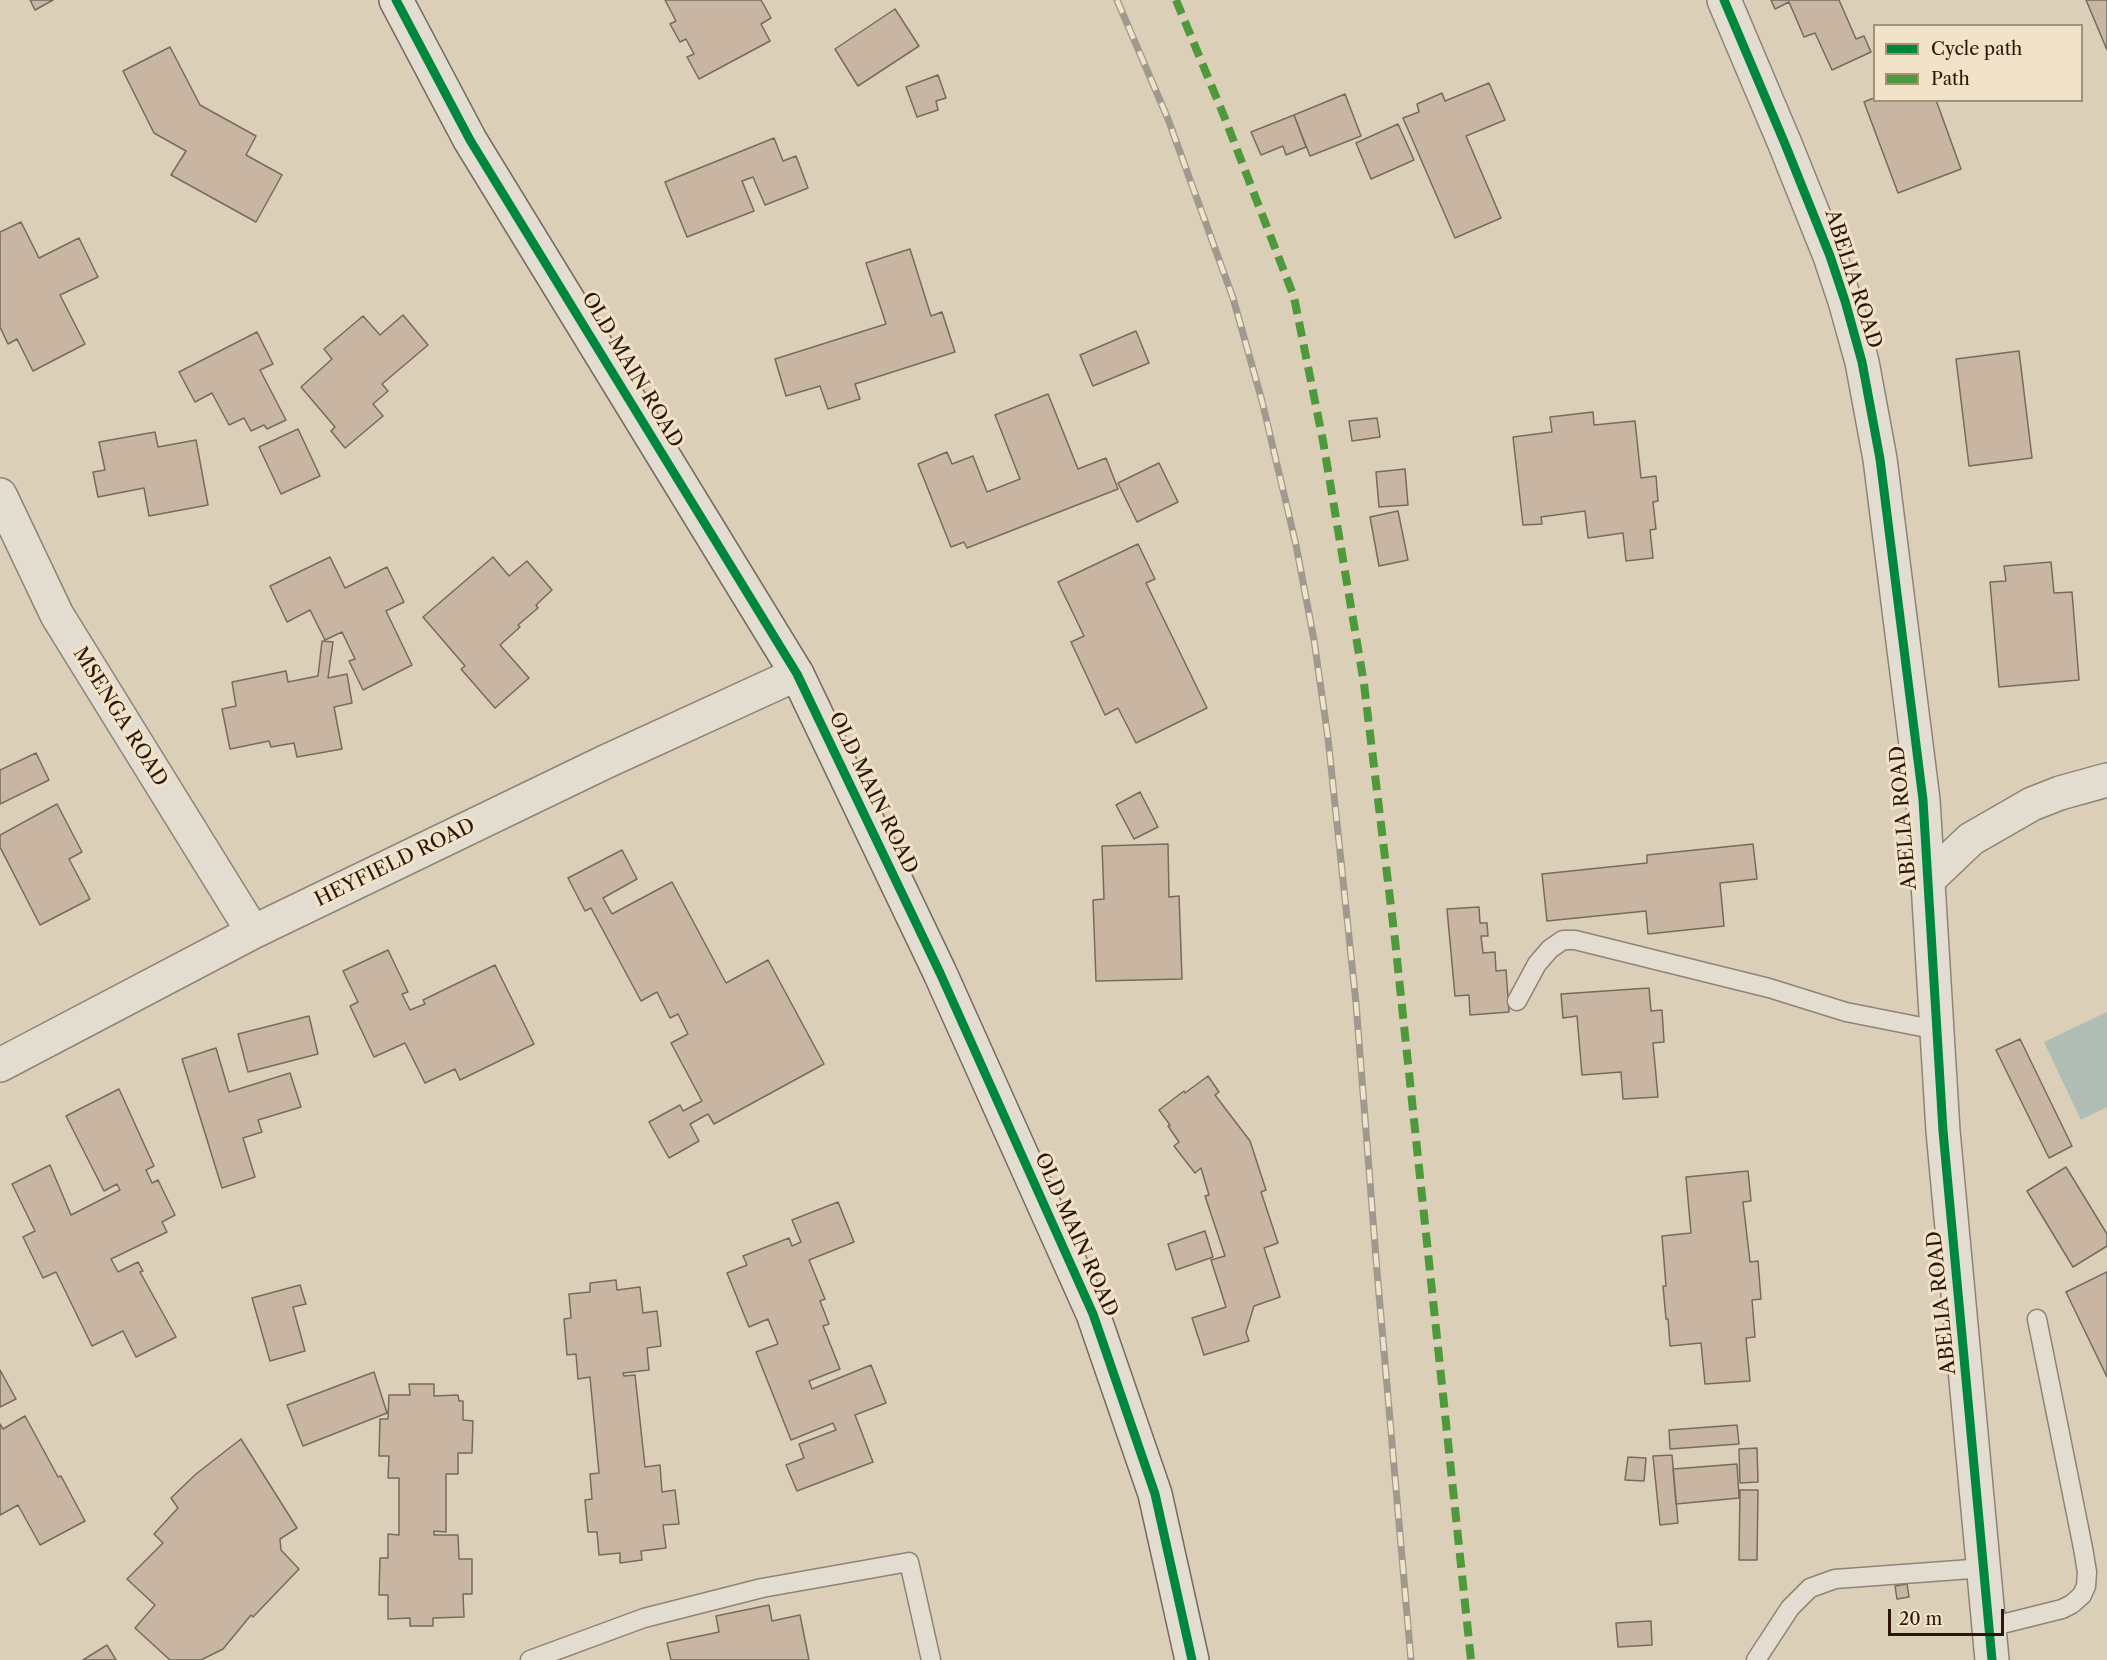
<!DOCTYPE html>
<html>
<head>
<meta charset="utf-8">
<style>
	body { margin:0 }
	#map { position:relative; width:2107px; height:1660px; overflow:hidden; background:#dbcfb8; font-family:"Libre Caslon Text",serif }
	canvas { display:block }
	.legend { position:absolute; left:1873px; top:24px; width:210px; height:78px; box-sizing:border-box; background:#f1e3c8; border:2px solid #a3917c; margin:0; padding:8px 10px; list-style:none; font-size:18px; color:#2d150a }
	.legend li { display:flex; align-items:center; gap:12px; height:30px }
	.legend b { width:30px; border:2px solid #a3917c }
	.scale { position:absolute; left:1888px; top:1609px; width:116px; height:27px; box-sizing:border-box; border:3px solid #2d150a; border-top:0; padding-left:8px; font-size:18px; line-height:21px; white-space:nowrap; color:#2d150a; -webkit-text-stroke:4px #f1e3c8; paint-order:stroke }
</style>
</head>
<body>
<div id="map">
<canvas width="2107" height="1660"></canvas>
<ul class="legend">
<li><b style="height:8px;background:#00873e"></b>Cycle path</li>
<li><b style="height:8px;background:#4f983b"></b>Path</li>
</ul>
<div class="scale">20 m</div>
</div>
<script>
const g = document.querySelector('canvas').getContext('2d');
g.lineJoin = 'round';
function paint(path, color) {
  g.fillStyle = color;
  g.fill(path, 'evenodd');
}
function toPath(rows) {
  const path = new Path2D();
  for (const r of rows) {
    path.moveTo(r[0], r[1]);
    for (let i = 2; i < r.length; i += 2) path.lineTo(r[i], r[i + 1]);
  }
  return path;
}
function strokePath(path, color, width, dash) {
  g.strokeStyle = color;
  g.lineWidth = width;
  g.lineCap = dash ? 'butt' : 'round';
  g.setLineDash(dash || []);
  g.stroke(path);
}
function write(font, color, halo, rows, align = 'center') {
  g.font = font + ' "Libre Caslon Text",serif';
  g.lineWidth = 6;
  g.setLineDash([]);
  g.textBaseline = 'middle';
  g.strokeStyle = halo;
  g.fillStyle = color;
  for (const [text, x, y, turn = 0] of rows) {
    g.save();
    g.translate(x, y);
    g.rotate((+turn || 0) * Math.PI / 180);
    g.textAlign = isNaN(turn) ? turn : align;
    if (halo) g.strokeText(text, 0, 0);
    g.fillText(text, 0, 0);
    g.restore();
  }
}
paint(toPath([
	[2107,1012,2107,1107,2081,1120,2044,1042]
]), '#afbdb5');
const building = toPath([
	[30,0,53,0,35,10,30,0],
	[665,0,761,0,771,18,761,24,770,41,699,79,687,57,694,54,686,39,680,42,670,24,676,21,665,0],
	[1771,0,1839,0,1856,39,1864,36,1871,52,1832,70,1815,33,1804,37,1789,2,1775,9,1771,0],
	[2086,0,2107,0,2107,50,2086,0],
	[895,9,919,46,858,86,835,49,895,9],
	[170,47,200,105,256,136,246,155,282,175,256,222,171,175,186,151,154,133,123,71,170,47],
	[938,75,946,98,936,101,938,110,917,117,906,87,938,75],
	[1489,83,1505,120,1466,136,1501,218,1455,238,1403,118,1419,112,1417,104,1442,93,1445,101,1489,83],
	[1345,94,1361,136,1310,156,1294,115,1345,94],
	[1874,98,1874,100,1936,100,1961,169,1898,193,1864,102,1874,98],
	[1294,115,1306,147,1286,155,1283,146,1261,155,1251,132,1294,115],
	[1398,124,1414,160,1371,179,1356,143,1398,124],
	[774,138,783,161,796,156,808,188,765,205,753,177,742,181,754,211,687,237,665,182,774,138],
	[21,222,39,258,79,238,98,277,60,295,85,344,33,371,17,339,8,344,0,327,0,232,21,222],
	[910,249,931,316,942,312,955,352,855,384,860,399,828,409,820,386,786,396,775,359,886,324,866,263,910,249],
	[403,315,428,345,382,384,388,391,373,404,383,416,345,448,331,431,335,427,301,387,332,359,324,349,363,316,380,335,403,315],
	[1136,331,1149,363,1093,386,1080,355,1136,331],
	[257,332,273,364,260,370,286,420,267,429,264,425,251,431,244,418,229,425,212,393,195,402,179,372,257,332],
	[2019,351,2032,458,1969,466,1956,359,2019,351],
	[1048,394,1078,469,1106,458,1118,489,967,548,964,542,951,547,918,464,947,452,952,464,973,456,987,492,1020,479,995,415,1048,394],
	[1593,412,1594,425,1635,421,1641,478,1656,476,1658,501,1653,502,1656,529,1650,530,1653,558,1626,561,1623,533,1588,538,1585,511,1541,517,1542,524,1523,525,1513,437,1552,432,1550,417,1593,412],
	[1377,418,1380,437,1352,441,1349,421,1377,418],
	[298,429,320,476,281,494,259,447,298,429],
	[155,432,158,447,196,440,208,505,149,516,144,488,98,497,93,472,105,470,99,442,155,432],
	[1159,463,1178,502,1137,522,1118,483,1159,463],
	[1405,469,1408,505,1379,507,1376,472,1405,469],
	[1398,511,1408,560,1379,566,1370,517,1398,511],
	[1138,544,1155,579,1146,583,1207,708,1136,743,1118,708,1105,715,1071,642,1084,636,1058,582,1138,544],
	[330,557,345,588,387,567,404,602,386,611,412,665,363,690,349,661,355,659,342,632,325,640,310,610,287,622,270,586,330,557],
	[493,557,509,576,527,561,552,590,536,605,538,608,518,625,520,627,500,645,529,678,495,708,461,669,465,666,423,617,493,557],
	[2051,562,2054,593,2072,592,2079,680,1999,687,1990,582,2006,581,2004,566,2051,562],
	[322,641,333,642,328,678,347,674,352,703,334,707,342,749,297,757,294,743,271,747,269,741,230,749,222,709,236,706,232,682,286,671,288,682,318,676,322,641],
	[36,753,49,780,0,804,0,770,36,753],
	[1140,792,1158,827,1134,839,1116,805,1140,792],
	[57,804,82,852,69,859,90,899,40,925,0,847,0,835,57,804],
	[1168,844,1169,897,1179,896,1182,979,1096,981,1093,900,1104,899,1102,846,1168,844],
	[1753,844,1757,879,1720,883,1724,926,1648,934,1646,911,1547,921,1542,874,1647,863,1647,855,1753,844],
	[622,850,637,879,603,898,612,914,672,882,726,983,768,960,824,1064,714,1124,708,1114,690,1124,699,1141,669,1158,649,1122,680,1105,683,1111,702,1101,671,1043,688,1034,678,1014,670,1018,657,992,641,1001,591,908,585,911,568,878,622,850],
	[1479,907,1480,923,1487,923,1488,936,1481,936,1483,953,1495,952,1496,971,1506,970,1509,1012,1470,1015,1469,995,1455,996,1447,909,1479,907],
	[388,950,408,992,402,994,410,1010,425,1004,423,1000,495,965,534,1044,460,1080,455,1069,425,1083,405,1043,374,1057,350,1006,358,1002,343,971,388,950],
	[1649,988,1651,1011,1662,1010,1664,1042,1653,1043,1658,1097,1623,1099,1621,1072,1582,1075,1577,1016,1563,1018,1561,994,1649,988],
	[309,1016,318,1054,248,1072,238,1034,309,1016],
	[2020,1039,2072,1146,2049,1158,1996,1050,2020,1039],
	[216,1048,229,1092,290,1073,301,1107,258,1120,262,1132,243,1138,255,1177,222,1188,182,1059,216,1048],
	[1208,1076,1219,1092,1215,1095,1250,1141,1266,1190,1261,1192,1278,1243,1264,1248,1280,1297,1254,1306,1246,1332,1249,1341,1204,1355,1192,1318,1226,1307,1211,1260,1225,1256,1205,1196,1209,1195,1201,1168,1195,1173,1174,1146,1179,1142,1168,1126,1170,1125,1159,1110,1184,1091,1185,1093,1208,1076],
	[119,1089,154,1166,146,1170,152,1183,158,1180,175,1215,162,1222,167,1232,111,1259,118,1272,138,1262,143,1271,140,1272,176,1337,136,1357,123,1331,92,1346,56,1272,43,1278,23,1237,35,1231,12,1184,50,1165,71,1215,120,1190,117,1184,104,1191,66,1116,119,1089],
	[2066,1167,2107,1234,2107,1246,2073,1267,2027,1191,2066,1167],
	[1748,1171,1751,1201,1743,1202,1750,1262,1758,1261,1761,1299,1752,1300,1755,1337,1746,1338,1750,1381,1705,1384,1701,1343,1670,1346,1668,1319,1666,1319,1663,1286,1666,1286,1662,1236,1691,1233,1686,1177,1748,1171],
	[838,1202,854,1242,809,1260,825,1299,820,1301,829,1324,823,1326,840,1369,809,1381,812,1389,871,1365,886,1403,855,1415,873,1462,797,1491,786,1465,804,1458,799,1444,836,1430,833,1423,791,1440,756,1352,778,1344,768,1319,749,1327,727,1273,747,1265,743,1256,789,1238,792,1246,801,1242,792,1220,838,1202],
	[1205,1231,1213,1257,1176,1270,1168,1244,1205,1231],
	[2107,1272,2107,1377,2066,1292,2107,1272],
	[616,1280,617,1290,640,1287,643,1313,657,1311,661,1346,647,1348,649,1370,623,1373,624,1376,635,1375,645,1467,660,1465,662,1492,675,1490,679,1524,663,1525,666,1548,641,1551,642,1560,620,1563,620,1553,599,1555,597,1532,588,1532,585,1500,592,1499,590,1474,599,1473,590,1377,578,1379,576,1354,567,1355,564,1319,571,1318,569,1294,590,1292,590,1283,616,1280],
	[300,1285,306,1304,293,1307,305,1351,270,1361,252,1298,300,1285],
	[0,1370,16,1399,0,1407,0,1370],
	[374,1372,387,1413,303,1446,287,1405,374,1372],
	[409,1384,434,1384,434,1396,458,1395,459,1401,463,1401,463,1420,473,1421,472,1453,458,1453,458,1474,446,1474,446,1532,434,1531,434,1535,458,1535,459,1559,472,1559,472,1594,463,1594,464,1617,433,1618,433,1626,410,1626,410,1618,388,1619,388,1595,379,1595,380,1558,388,1558,388,1534,399,1535,399,1478,388,1478,389,1456,379,1456,380,1419,388,1419,389,1395,410,1395,409,1384],
	[25,1416,58,1477,61,1476,85,1521,40,1545,18,1505,0,1515,0,1424,3,1429,25,1416],
	[1737,1425,1739,1444,1670,1449,1669,1430,1737,1425],
	[241,1439,297,1528,280,1539,281,1550,299,1569,253,1617,251,1615,223,1649,201,1660,170,1660,135,1628,155,1605,127,1579,163,1543,154,1534,178,1508,171,1498,196,1474,241,1439],
	[1757,1448,1758,1482,1740,1483,1739,1449,1757,1448],
	[1672,1455,1678,1523,1660,1525,1653,1456,1672,1455],
	[1628,1457,1646,1458,1644,1481,1625,1480,1628,1457],
	[1737,1464,1739,1498,1676,1504,1673,1469,1737,1464],
	[1740,1490,1758,1490,1757,1560,1739,1560,1740,1490],
	[1907,1584,1909,1597,1897,1599,1895,1586,1907,1584],
	[769,1605,772,1621,800,1615,809,1660,671,1660,667,1643,719,1632,716,1616,769,1605],
	[1651,1621,1652,1645,1618,1647,1616,1623,1651,1621],
	[107,1645,116,1660,83,1660,107,1645]
]);
paint(building, '#c8b6a3');
strokePath(building, '#756b5e', 1.5);
const lane = toPath([
	[1517,1001,1537,964,1550,949,1563,940,1575,940,1769,988,1846,1012,1937,1030],
	[1990,1627,2062,1609,2072,1604,2082,1595,2086,1586,2087,1572,2083,1548,2037,1319],
	[530,1660,644,1618,762,1588,909,1562,931,1660],
	[1756,1660,1790,1608,1810,1588,1835,1579,1985,1568]
]);
const street = toPath([
	[1724,0,1785,144,1830,256,1845,301,1862,362,1880,459,1923,800,1943,1131,1992,1660],
	[0,495,57,615,253,932],
	[1929,879,1971,839,2032,804,2060,793,2107,780],
	[0,1065,253,932,605,762,797,674]
]);
const secondary = toPath([
	[396,0,470,140,797,674,940,973,1093,1314,1155,1494,1192,1660]
]);
strokePath(lane, '#8d8476', 21);
strokePath(street, '#8d8476', 36);
strokePath(secondary, '#756b5e', 36);
strokePath(lane, '#e3ddd1', 18);
strokePath(street, '#e3ddd1', 33);
strokePath(secondary, '#e3ddd1', 33);
const rail = toPath([
	[1117,0,1168,119,1233,298,1262,401,1296,545,1314,640,1328,738,1356,1003,1377,1271,1411,1660]
]);
strokePath(rail, '#a09990', 7);
strokePath(rail, '#f1e3c8', 4.5, [14]);
strokePath(toPath([
	[1176,0,1224,116,1294,297,1323,441,1364,684,1395,940,1471,1660]
]), '#4f983b', 8, [15, 8]);
strokePath(toPath([
	[396,0,470,140,797,674,940,973,1093,1314,1155,1494,1192,1660],
	[1724,0,1785,144,1830,256,1845,301,1862,362,1880,459,1923,800,1943,1131,1992,1660]
]), '#00873e', 9);
write('20px', '#2d150a', '#f1e3c8', [
	["ABELIA ROAD",1853,279,72],
	["OLD MAIN ROAD",632,370,59],
	["MSENGA ROAD",120,717,58],
	["OLD MAIN ROAD",873,793,64],
	["ABELIA ROAD",1904,818,-95],
	["HEYFIELD ROAD",395,863,-26],
	["OLD MAIN ROAD",1076,1235,66],
	["ABELIA ROAD",1942,1303,-96]
]);
</script>
</body>
</html>
